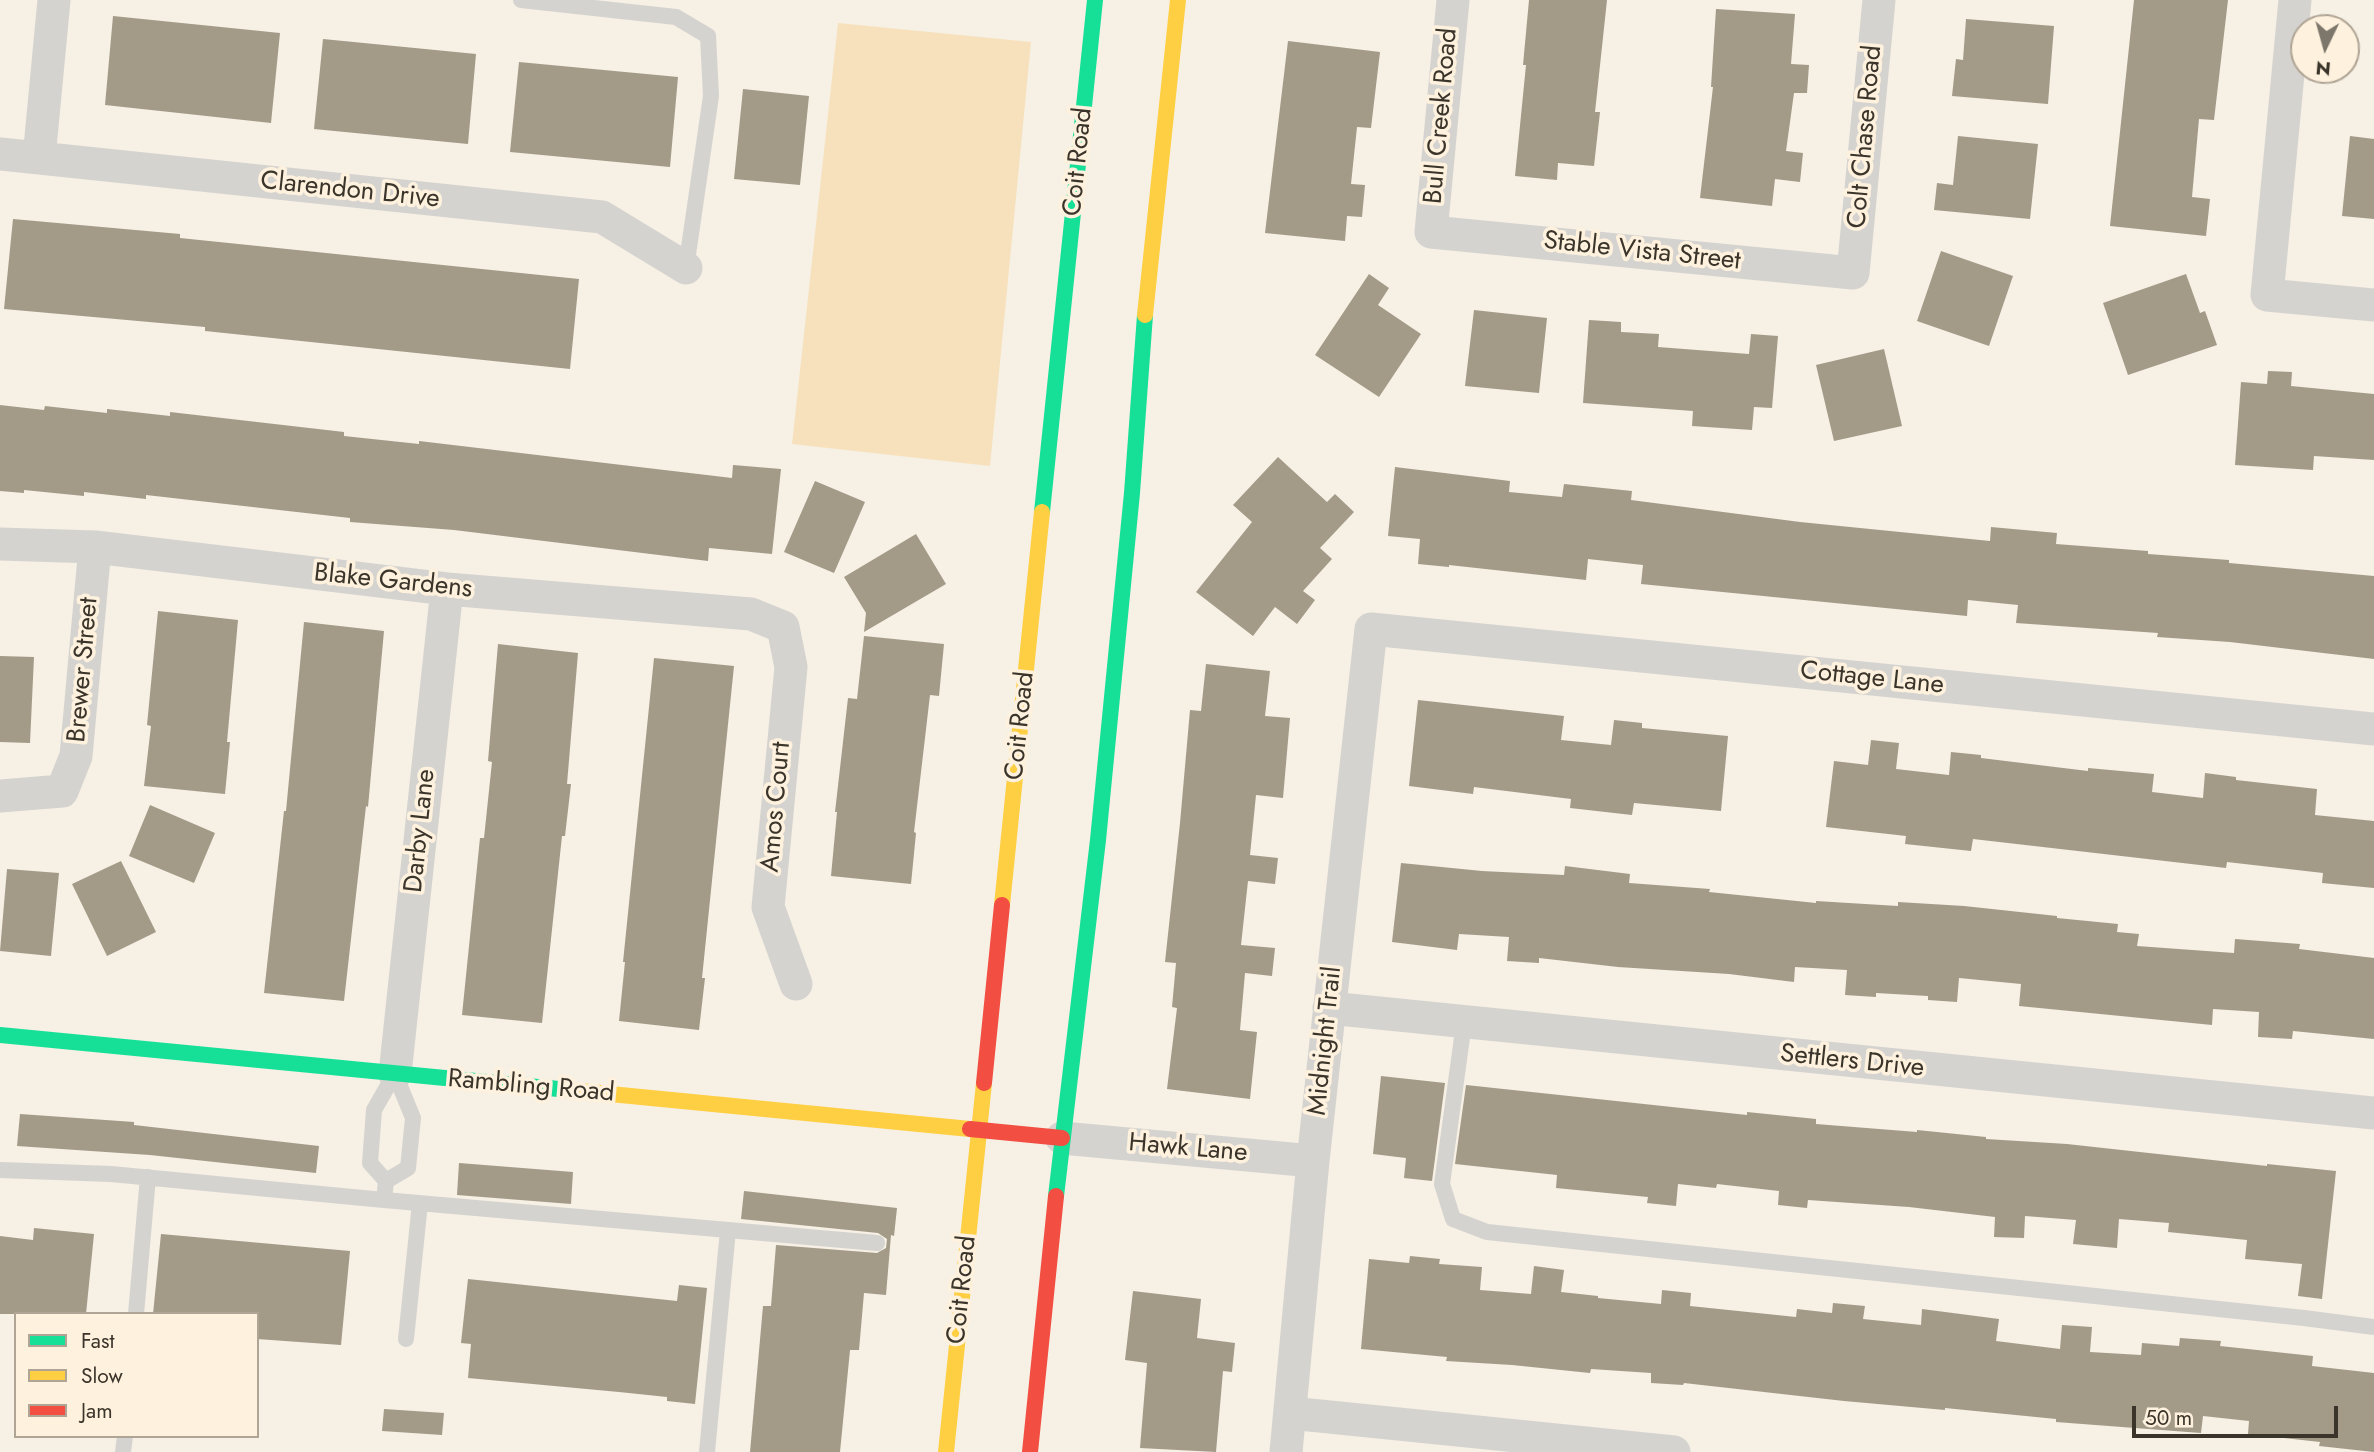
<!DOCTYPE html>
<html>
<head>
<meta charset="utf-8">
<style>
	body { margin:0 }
	#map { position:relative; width:2374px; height:1452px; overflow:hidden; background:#f6f0e5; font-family:Jost,sans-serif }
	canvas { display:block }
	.legend { position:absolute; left:14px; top:1312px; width:245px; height:126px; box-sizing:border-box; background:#fef1dd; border:2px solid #b0a595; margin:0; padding:9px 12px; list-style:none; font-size:21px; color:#3a342a }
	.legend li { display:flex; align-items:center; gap:14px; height:35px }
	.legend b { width:35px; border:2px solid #b0a595 }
	.north { position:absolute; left:2290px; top:14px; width:70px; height:70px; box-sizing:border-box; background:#fef1dd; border:2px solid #b0a595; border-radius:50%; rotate:185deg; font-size:19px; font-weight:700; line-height:28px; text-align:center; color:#3a342a }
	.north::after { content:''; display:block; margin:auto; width:24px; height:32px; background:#7c766b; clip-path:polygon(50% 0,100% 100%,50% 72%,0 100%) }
	.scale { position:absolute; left:2132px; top:1406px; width:206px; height:32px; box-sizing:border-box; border:4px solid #3a342a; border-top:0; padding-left:9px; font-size:21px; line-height:24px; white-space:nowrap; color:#3a342a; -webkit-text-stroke:5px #fef1dd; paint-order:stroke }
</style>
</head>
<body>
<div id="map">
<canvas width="2374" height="1452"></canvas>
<ul class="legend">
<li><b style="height:9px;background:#16e098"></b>Fast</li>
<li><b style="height:9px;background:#ffcf43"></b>Slow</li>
<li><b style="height:9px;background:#f24e42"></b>Jam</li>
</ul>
<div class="north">N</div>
<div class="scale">50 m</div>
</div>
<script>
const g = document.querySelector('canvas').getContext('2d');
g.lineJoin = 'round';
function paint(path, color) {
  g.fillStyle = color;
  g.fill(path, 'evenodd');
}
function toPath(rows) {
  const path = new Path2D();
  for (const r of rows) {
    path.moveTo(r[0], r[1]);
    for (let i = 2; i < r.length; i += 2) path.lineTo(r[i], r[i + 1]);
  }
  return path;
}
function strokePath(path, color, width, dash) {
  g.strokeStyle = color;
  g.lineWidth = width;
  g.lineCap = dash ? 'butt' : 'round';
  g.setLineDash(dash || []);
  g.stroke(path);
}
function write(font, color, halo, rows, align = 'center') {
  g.font = font + ' Jost,sans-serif';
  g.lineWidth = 7;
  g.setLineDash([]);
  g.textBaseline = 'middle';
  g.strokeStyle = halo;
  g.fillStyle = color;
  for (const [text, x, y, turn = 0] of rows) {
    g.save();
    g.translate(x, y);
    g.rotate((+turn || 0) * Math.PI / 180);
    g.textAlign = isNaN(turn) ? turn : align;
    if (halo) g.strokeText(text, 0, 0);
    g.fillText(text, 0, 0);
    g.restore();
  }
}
paint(toPath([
	[838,23,1031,42,990,466,792,444]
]), '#f7e1bc');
paint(toPath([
	[1529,0,1607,0,1595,112,1600,112,1594,166,1558,163,1557,180,1515,176,1526,65,1523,65],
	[2134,0,2228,0,2214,120,2199,119,2192,197,2210,199,2206,236,2110,226],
	[1716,9,1795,14,1791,64,1809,65,1807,93,1794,93,1786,151,1803,153,1800,182,1775,179,1772,206,1700,198,1713,87,1711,87],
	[113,16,280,33,271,123,105,105],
	[1966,19,2054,26,2048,104,1952,96,1956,59,1963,60],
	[323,39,476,54,468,144,314,129],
	[1288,41,1380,52,1371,128,1357,127,1351,184,1365,185,1362,217,1347,216,1345,241,1265,233],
	[519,62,678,77,670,167,510,152],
	[743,89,809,96,800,185,734,179],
	[1958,136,2038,144,2030,219,1934,210,1937,183,1953,185],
	[2350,136,2374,139,2374,219,2342,216],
	[13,219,180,234,180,238,579,279,570,369,205,331,205,327,4,309],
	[1941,251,2013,276,1989,346,1917,321],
	[1369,274,1389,288,1378,305,1421,334,1379,397,1315,355],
	[2186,274,2200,313,2205,311,2217,345,2128,375,2103,303],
	[1474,310,1547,318,1539,393,1465,386],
	[1589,320,1621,322,1621,332,1659,334,1658,347,1749,354,1751,334,1778,336,1772,408,1754,407,1752,430,1692,426,1693,411,1583,403],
	[1884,349,1902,426,1834,441,1816,365],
	[2268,371,2292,372,2291,386,2374,394,2374,460,2314,456,2313,470,2235,465,2241,382,2267,384],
	[0,405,44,410,45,406,107,413,107,409,170,416,170,412,344,432,344,436,419,444,419,441,732,478,733,465,781,469,772,554,709,548,708,561,454,530,350,522,350,518,146,495,146,499,84,492,84,496,24,490,24,493,0,491],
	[1278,457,1327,502,1335,494,1354,512,1320,548,1332,559,1303,591,1315,600,1297,624,1275,607,1253,636,1196,592,1252,522,1233,505],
	[1395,467,1510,481,1509,492,1562,497,1564,484,1632,491,1631,500,1800,522,1990,541,1991,527,2057,533,2056,544,2148,551,2148,554,2229,560,2229,563,2374,576,2374,659,2230,642,2157,637,2158,633,2016,623,2018,605,1968,600,1967,616,1641,584,1643,565,1588,559,1586,580,1449,565,1449,567,1418,564,1420,539,1388,536],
	[815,481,865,502,834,573,784,552],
	[916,534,946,584,864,632,866,613,844,577],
	[158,611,238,620,227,742,230,742,225,794,144,786,151,726,147,725],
	[304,622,384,631,368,807,366,806,344,1001,264,993,284,811,286,811],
	[864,636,944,644,939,696,930,695,914,832,916,833,911,884,831,876,837,812,835,812,848,698,857,699],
	[498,644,578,653,567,784,571,784,565,836,562,836,542,1023,462,1015,480,838,484,838,492,762,488,761],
	[0,656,34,657,30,743,0,742],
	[654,658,734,666,702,978,705,978,699,1030,619,1021,625,962,623,962],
	[1206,664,1270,671,1265,716,1290,718,1283,798,1256,795,1250,855,1278,858,1275,884,1248,881,1241,945,1275,948,1272,976,1245,973,1240,1030,1257,1032,1250,1099,1167,1089,1177,1008,1172,1007,1176,963,1165,962,1180,823,1190,710,1201,711],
	[1418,700,1564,716,1561,740,1611,745,1614,720,1642,723,1642,728,1728,736,1721,811,1634,803,1632,815,1570,808,1571,799,1474,787,1473,794,1409,786],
	[1871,740,1899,743,1896,769,1949,775,1951,752,1981,755,1981,758,2088,771,2088,768,2154,774,2152,792,2203,798,2205,773,2236,777,2236,780,2317,789,2315,815,2374,821,2374,888,2322,883,2323,873,2227,862,2226,868,1973,839,1971,851,1905,844,1906,836,1826,827,1834,761,1868,765],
	[150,805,215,833,194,883,129,856],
	[121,861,156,932,107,956,72,884],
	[1401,863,1482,871,1564,875,1565,866,1630,874,1629,883,1710,889,1709,892,1816,903,1816,901,1898,906,1898,902,1964,906,2057,916,2057,918,2118,924,2117,932,2139,934,2137,946,2234,953,2235,939,2300,944,2299,949,2374,958,2374,1039,2293,1031,2292,1039,2258,1037,2259,1012,2213,1009,2212,1025,2019,1006,2021,984,1959,978,1957,1002,1928,1000,1928,996,1876,993,1876,997,1845,995,1847,970,1795,967,1794,982,1729,974,1618,967,1539,958,1539,963,1507,961,1509,937,1459,934,1457,950,1392,942],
	[7,869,59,873,51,956,0,951],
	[1381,1076,1445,1083,1432,1181,1404,1178,1406,1158,1373,1154],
	[1466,1085,1747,1115,1747,1112,1816,1119,1816,1124,1917,1132,1917,1130,1986,1137,1986,1139,2067,1144,2267,1166,2267,1164,2336,1171,2322,1299,2298,1296,2302,1264,2245,1259,2247,1240,2168,1232,2169,1223,2119,1219,2117,1248,2073,1244,2076,1220,2025,1216,2024,1238,1994,1237,1995,1217,1909,1207,1808,1200,1807,1208,1778,1205,1779,1191,1717,1184,1716,1188,1678,1184,1676,1206,1647,1203,1648,1197,1556,1188,1557,1175,1455,1164],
	[20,1114,134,1122,134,1125,319,1146,316,1173,150,1155,17,1146],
	[459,1163,573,1172,571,1204,457,1195],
	[744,1191,897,1208,894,1236,891,1235,886,1295,864,1293,859,1350,850,1350,840,1452,750,1452,763,1306,771,1306,776,1245,877,1253,886,1248,887,1239,878,1233,741,1219],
	[34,1228,94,1234,86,1314,0,1314,0,1236,33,1240],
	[161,1234,350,1251,341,1345,257,1339,257,1314,153,1314],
	[1410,1256,1440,1259,1439,1264,1482,1267,1480,1290,1531,1294,1534,1266,1564,1270,1561,1292,1598,1296,1598,1298,1661,1304,1662,1290,1691,1293,1690,1306,1796,1317,1797,1309,1832,1313,1833,1303,1865,1306,1863,1319,1921,1325,1922,1309,1999,1319,1996,1341,2060,1349,2062,1325,2092,1327,2090,1352,2141,1355,2142,1343,2179,1346,2180,1338,2221,1341,2220,1346,2313,1356,2312,1366,2374,1373,2374,1452,2319,1446,2320,1442,2248,1434,2249,1421,2203,1416,2201,1433,2056,1422,2056,1419,1945,1408,1945,1410,1844,1401,1684,1383,1683,1385,1651,1383,1651,1373,1591,1369,1590,1373,1512,1365,1446,1361,1447,1357,1361,1349,1369,1259,1409,1263],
	[468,1279,677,1301,679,1285,707,1288,695,1404,667,1401,667,1397,619,1392,468,1378,471,1344,461,1343],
	[1133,1291,1201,1299,1197,1338,1235,1343,1232,1372,1223,1371,1216,1452,1140,1448,1147,1363,1125,1360],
	[384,1409,444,1413,442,1435,382,1431]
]), '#a49a88');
strokePath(toPath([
	[521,0,676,17,708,36,711,96,686,268],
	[1464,1023,1442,1184,1453,1219,1487,1232,2304,1318,2374,1327],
	[0,1170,111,1174,384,1200,386,1181,370,1163,374,1110,394,1075],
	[386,1181,408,1168,413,1118,395,1074],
	[384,1200,728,1230],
	[136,1314,148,1177],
	[406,1339,420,1203],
	[123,1452,125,1436],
	[707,1452,728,1230,877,1243]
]), '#d5d3cf', 16);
strokePath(toPath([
	[1453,0,1431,232,1853,273,1879,0],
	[2295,0,2267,295,2374,305],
	[0,154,602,217,686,268],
	[39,158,54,0],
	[0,544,95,547,447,589,751,614,783,627,791,667,768,907,796,984],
	[0,796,62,791,76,756,95,547],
	[1329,1008,2374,1113],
	[395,1074,447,589],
	[1062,1138,1313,1161],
	[1290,1413,1674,1452],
	[1286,1452,1313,1161,1371,629,2374,729]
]), '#d5d3cf', 33);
strokePath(toPath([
	[1042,512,1095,0],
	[0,1035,569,1090],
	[1056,1196,1098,840,1132,493,1145,315]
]), '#16e098', 16);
strokePath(toPath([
	[1145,315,1178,0],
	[1002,905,1042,512],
	[569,1090,970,1129],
	[946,1452,984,1083]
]), '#ffcf43', 16);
strokePath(toPath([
	[984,1083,1002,905],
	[970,1129,1062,1138],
	[1030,1452,1056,1196]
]), '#f24e42', 16);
write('26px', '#3a342a', '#fef1dd', [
	["Bull Creek Road",1442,116,-85],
	["Colt Chase Road",1866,137,-85],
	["Coit Road",1079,162,-84],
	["Clarendon Drive",350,191,6],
	["Stable Vista Street",1642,252,6],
	["Blake Gardens",393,582,6],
	["Brewer Street",84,670,-85],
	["Cottage Lane",1872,679,6],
	["Coit Road",1021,726,-84],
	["Amos Court",777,807,-85],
	["Darby Lane",421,831,-84],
	["Midnight Trail",1326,1041,-84],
	["Settlers Drive",1852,1062,6],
	["Rambling Road",531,1087,5],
	["Hawk Lane",1188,1149,5],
	["Coit Road",963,1290,-84]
]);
</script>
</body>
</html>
